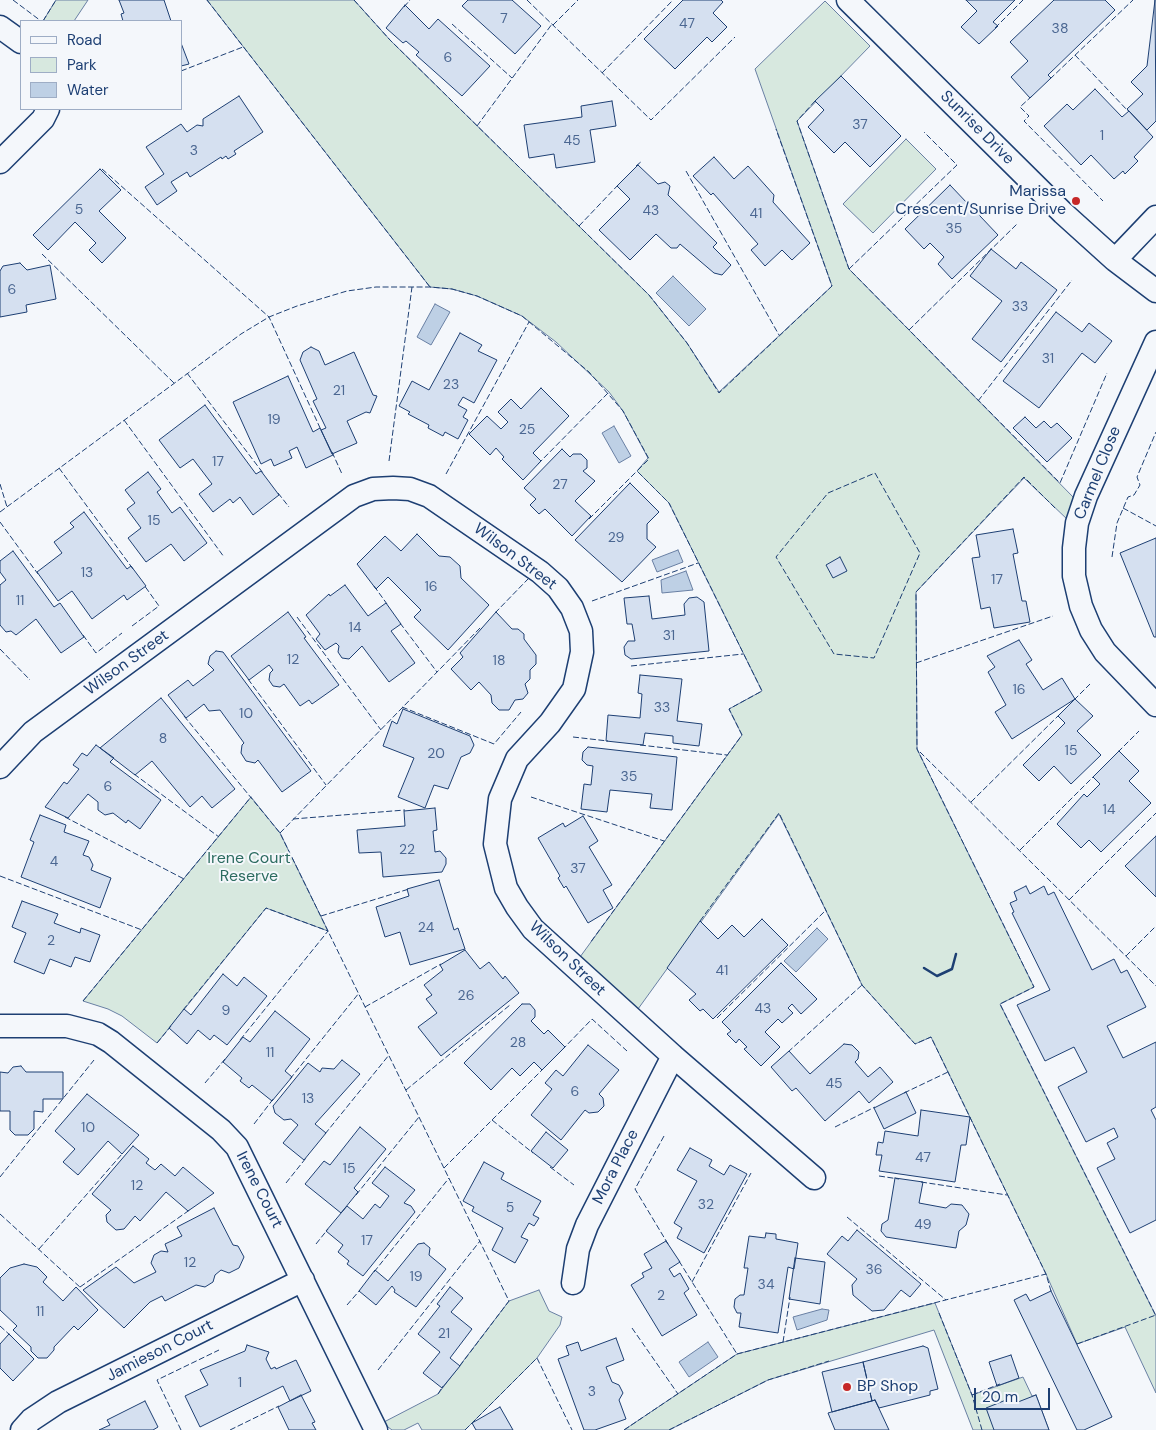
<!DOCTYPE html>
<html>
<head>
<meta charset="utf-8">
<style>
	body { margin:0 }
	#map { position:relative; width:1156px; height:1430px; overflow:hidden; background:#f4f7fb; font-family:"DM Sans",sans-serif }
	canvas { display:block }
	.legend { position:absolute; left:20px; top:20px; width:162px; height:90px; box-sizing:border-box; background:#f4f7fb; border:1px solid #9eadc5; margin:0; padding:6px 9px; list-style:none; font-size:15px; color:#1d3f73 }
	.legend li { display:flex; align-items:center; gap:10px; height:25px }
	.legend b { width:25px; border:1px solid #9eadc5 }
	.scale { position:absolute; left:974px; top:1388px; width:76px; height:22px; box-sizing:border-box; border:2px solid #1d3f73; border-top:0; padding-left:6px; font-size:15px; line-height:18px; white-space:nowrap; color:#1d3f73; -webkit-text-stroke:4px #f4f7fb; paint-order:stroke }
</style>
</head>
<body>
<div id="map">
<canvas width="1156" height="1430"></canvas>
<ul class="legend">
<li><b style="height:6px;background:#f4f7fb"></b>Road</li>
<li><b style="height:14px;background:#d7e8df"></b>Park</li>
<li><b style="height:14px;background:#bed0e5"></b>Water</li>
</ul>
<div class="scale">20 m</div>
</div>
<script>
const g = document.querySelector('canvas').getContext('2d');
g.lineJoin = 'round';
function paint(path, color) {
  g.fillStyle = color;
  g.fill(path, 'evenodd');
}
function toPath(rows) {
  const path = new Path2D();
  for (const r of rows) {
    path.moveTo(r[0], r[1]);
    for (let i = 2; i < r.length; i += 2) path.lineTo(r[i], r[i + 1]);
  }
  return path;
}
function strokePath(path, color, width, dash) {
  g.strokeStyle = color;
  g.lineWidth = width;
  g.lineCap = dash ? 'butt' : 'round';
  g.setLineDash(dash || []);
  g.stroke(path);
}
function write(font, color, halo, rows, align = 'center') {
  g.font = font + ' "DM Sans",sans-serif';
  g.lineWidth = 4;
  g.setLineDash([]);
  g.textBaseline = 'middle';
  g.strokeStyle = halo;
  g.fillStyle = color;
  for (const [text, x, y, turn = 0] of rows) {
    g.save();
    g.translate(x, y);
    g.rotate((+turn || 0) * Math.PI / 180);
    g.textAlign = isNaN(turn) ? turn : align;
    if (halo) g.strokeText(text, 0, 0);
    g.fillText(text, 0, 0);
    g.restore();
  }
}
const green = toPath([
	[56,0,88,0,74,21,43,21,56,0],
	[207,0,354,0,390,40,649,295,687,343,719,392,832,286,755,69,825,1,870,46,797,121,849,269,1076,500,1069,521,1024,478,916,592,917,749,1034,987,1000,1004,1156,1316,1156,1393,1125,1327,1077,1344,1046,1274,931,1037,915,1044,862,985,779,814,638,1009,580,957,742,735,729,709,762,691,669,503,637,471,648,458,623,411,609,392,556,342,522,316,477,296,452,289,430,287,207,0],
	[906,139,936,169,873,233,843,204,906,139],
	[251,797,280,833,328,931,266,908,157,1043,122,1016,108,1009,83,1001,251,797],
	[539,1290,549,1311,562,1317,560,1325,537,1358,465,1430,422,1430,418,1423,404,1430,392,1430,388,1427,384,1422,438,1394,509,1301,539,1290],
	[935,1303,972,1395,1023,1377,1032,1396,1036,1395,1049,1430,973,1430,934,1330,768,1380,669,1430,624,1430,737,1354,935,1303]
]);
paint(green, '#d7e8df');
strokePath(green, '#687fa3', 1);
const water = toPath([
	[673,276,706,309,689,326,656,293,673,276],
	[435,304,450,312,431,345,417,337,435,304],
	[614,426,631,456,619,463,602,433,614,426],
	[678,550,683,562,657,572,652,560,678,550],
	[686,571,693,590,662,593,661,580,686,571],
	[817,928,828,939,796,972,784,961,817,928],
	[822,1309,829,1310,827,1320,797,1330,793,1317,822,1309],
	[708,1342,718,1357,689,1377,679,1362,708,1342]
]);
paint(water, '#bed0e5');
strokePath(water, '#687fa3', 1);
const building = toPath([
	[119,0,164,0,171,21,123,21,121,14,124,13,119,0],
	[468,0,512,0,541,26,515,54,462,6,468,0],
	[683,0,721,0,723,2,713,13,727,27,712,42,707,37,675,69,644,39,683,0],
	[966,0,1015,0,993,22,998,26,979,44,961,27,977,11,966,0],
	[1054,0,1105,0,1115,10,1048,75,1051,78,1030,98,1011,77,1028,61,1010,42,1054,0],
	[1155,0,1156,121,1147,130,1127,109,1143,94,1131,82,1147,66,1155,0],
	[405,5,429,29,438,19,490,66,462,96,416,55,419,52,406,41,403,43,386,28,405,5],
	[181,43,189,64,181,66,181,43],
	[841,76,901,136,870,167,845,142,834,153,808,127,824,110,815,101,841,76],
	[1095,89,1122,117,1129,111,1153,137,1134,157,1138,161,1125,174,1123,171,1114,179,1091,155,1081,165,1044,126,1067,104,1073,110,1095,89],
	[239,96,263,132,234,151,236,154,228,159,226,156,222,159,221,157,190,177,187,172,171,182,177,191,157,205,145,187,164,174,146,147,181,124,187,132,197,125,203,126,203,119,239,96],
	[612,101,616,126,590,130,595,162,556,168,554,154,529,158,524,125,582,117,581,106,612,101],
	[714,157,734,179,748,166,774,195,773,202,810,243,792,260,782,250,765,266,751,250,758,244,713,193,711,195,693,176,714,157],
	[638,165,658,184,665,182,670,186,668,195,717,243,713,247,731,265,722,275,714,273,680,244,677,248,671,248,656,234,630,260,599,230,630,199,617,186,638,165],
	[100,169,121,190,99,211,126,238,102,263,89,250,96,243,75,222,48,250,33,235,100,169],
	[950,185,968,204,974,204,979,210,980,216,998,235,952,279,938,264,944,257,930,243,924,249,905,229,950,185],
	[991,249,1016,269,1021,262,1057,290,1001,362,972,339,1002,301,970,276,991,249],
	[20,263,27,270,50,265,56,299,26,305,27,312,0,317,0,271,3,266,20,263],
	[1056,312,1082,332,1089,323,1112,341,1095,363,1082,353,1039,408,1003,381,1056,312],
	[460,333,482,345,478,351,497,360,474,403,463,397,458,405,467,410,463,417,468,420,458,439,445,432,443,436,428,428,429,425,408,414,410,412,399,406,412,381,429,390,460,333],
	[311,347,319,351,325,365,354,352,373,395,377,396,370,413,366,412,347,421,357,443,332,454,321,430,326,428,313,401,317,399,300,360,303,352,311,347],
	[288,376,313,432,320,428,333,455,306,468,297,447,289,451,292,458,274,466,271,459,261,464,233,402,288,376],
	[541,388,569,416,533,453,541,461,523,480,502,459,504,457,496,448,490,455,469,434,487,416,501,429,508,422,498,412,511,399,521,409,541,388],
	[205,405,256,474,261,471,279,495,253,515,240,497,233,503,230,499,213,512,199,494,212,484,193,459,180,468,159,440,205,405],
	[1025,417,1036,428,1044,421,1051,428,1057,423,1072,438,1047,462,1013,428,1025,417],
	[562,449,570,457,573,454,581,454,587,460,587,468,583,471,595,481,575,501,591,516,572,536,545,509,539,514,530,505,536,499,524,488,562,449],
	[148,472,161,489,157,492,172,513,180,507,207,543,184,561,171,544,146,562,128,538,141,528,127,509,135,503,125,490,148,472],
	[630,483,659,512,647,524,647,539,656,547,622,582,575,540,630,483],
	[84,512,127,569,131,566,146,586,127,600,124,595,92,619,72,591,58,601,37,572,62,553,54,542,74,527,70,523,84,512],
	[1013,529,1018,553,1013,554,1022,601,1026,601,1030,622,994,628,990,607,981,609,972,558,980,557,976,535,1013,529],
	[417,534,439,556,450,557,460,566,461,578,489,605,448,650,414,617,421,610,388,577,376,589,357,564,385,536,401,551,417,534],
	[1156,538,1156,637,1154,637,1120,553,1156,538],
	[13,551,54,607,60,603,84,637,61,653,36,619,16,635,11,631,6,632,0,625,0,585,6,580,0,572,0,561,13,551],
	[840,557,847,571,833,578,826,565,840,557],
	[345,585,368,616,386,603,401,624,391,631,415,663,389,682,362,646,349,659,342,658,338,652,339,646,336,643,325,650,316,639,320,634,306,615,329,594,330,596,345,585],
	[649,596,652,619,685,615,684,604,689,598,697,597,704,602,709,651,631,659,625,655,624,647,628,641,635,641,632,624,627,624,624,598,649,596],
	[288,612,306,637,304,638,339,685,312,704,309,700,300,706,284,684,280,687,273,686,269,680,270,673,273,670,269,665,249,680,231,656,288,612],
	[496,612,512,629,518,629,524,634,524,639,536,655,536,664,530,670,530,679,525,684,528,693,523,699,515,700,509,710,499,710,492,703,491,695,479,682,471,690,451,669,463,657,460,653,496,612],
	[1019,640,1032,660,1026,664,1043,690,1062,678,1075,699,1012,739,995,712,1006,705,988,672,995,667,987,656,1019,640],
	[216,651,223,652,311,771,282,792,258,760,255,763,246,761,241,753,242,745,244,743,220,710,209,711,204,704,186,718,168,695,188,680,193,686,214,670,208,664,210,656,216,651],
	[640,675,682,679,677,721,702,724,699,746,673,743,673,736,645,733,643,745,606,741,608,715,640,718,642,694,638,693,640,675],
	[161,698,235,789,212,808,202,796,190,807,152,761,135,775,100,748,161,698],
	[1075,699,1093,716,1077,731,1101,755,1071,784,1054,766,1039,781,1023,765,1065,723,1058,716,1075,699],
	[403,709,470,736,474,745,470,753,461,757,448,789,434,785,425,808,398,797,414,758,383,746,392,721,397,724,403,709],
	[96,745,114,758,110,762,161,800,140,829,128,820,126,823,113,813,105,815,98,810,98,802,88,794,68,818,45,807,64,782,67,784,79,769,73,765,82,753,87,756,96,745],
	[588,747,677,757,672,810,650,808,652,794,610,790,607,812,581,809,584,784,591,785,593,766,587,765,582,760,583,752,588,747],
	[1119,751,1139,771,1129,781,1151,803,1101,852,1089,840,1081,848,1057,824,1084,794,1087,797,1100,784,1093,777,1119,751],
	[435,808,437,830,433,831,435,852,440,851,446,858,446,864,442,872,383,877,381,852,359,853,357,830,405,826,404,811,435,808],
	[40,815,66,825,64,832,89,841,83,855,89,857,93,865,91,870,111,878,100,908,21,877,34,842,30,840,40,815],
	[583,816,598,841,589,847,612,885,603,890,613,908,588,923,566,886,564,888,558,878,560,876,538,838,563,823,565,827,583,816],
	[1156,836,1156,897,1125,866,1156,836],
	[439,880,454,930,458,928,465,949,410,965,400,932,385,937,376,907,409,896,407,889,439,880],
	[1026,886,1030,894,1044,886,1048,895,1054,892,1092,970,1114,959,1121,973,1127,970,1146,1007,1107,1026,1123,1058,1156,1042,1156,1107,1151,1110,1156,1120,1156,1220,1130,1233,1097,1168,1115,1159,1107,1143,1118,1137,1114,1128,1086,1142,1058,1087,1087,1072,1074,1047,1045,1061,1017,1005,1050,990,1012,913,1014,912,1010,903,1017,900,1014,892,1026,886],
	[22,901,58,914,54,923,80,933,81,928,100,935,90,962,75,957,71,967,50,959,44,974,14,962,26,933,12,927,22,901],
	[762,919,788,945,713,1019,703,1009,700,1011,689,1000,696,994,667,968,700,921,718,939,732,925,744,937,762,919],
	[465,950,480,969,489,962,503,979,505,976,519,993,441,1056,418,1027,437,1013,426,999,432,995,424,985,443,970,440,965,465,950],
	[781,963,817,999,801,1014,792,1004,788,1008,793,1013,782,1023,778,1019,765,1032,780,1047,761,1066,744,1049,747,1047,739,1039,736,1043,727,1034,731,1031,722,1022,781,963],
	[223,974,237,986,244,977,267,996,227,1045,214,1035,210,1040,198,1030,187,1044,169,1028,184,1009,191,1015,223,974],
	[522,1004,530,1004,535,1010,535,1017,531,1021,544,1034,548,1030,565,1047,542,1070,534,1062,520,1076,512,1068,491,1090,464,1063,522,1004],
	[275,1011,310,1039,285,1071,292,1077,272,1101,252,1085,249,1088,240,1081,242,1078,223,1062,243,1037,250,1042,275,1011],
	[844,1044,852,1045,859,1052,858,1059,855,1062,868,1077,880,1067,893,1082,869,1103,859,1091,825,1121,796,1088,792,1091,771,1067,789,1051,810,1074,844,1044],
	[588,1045,619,1070,599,1094,603,1098,604,1106,598,1112,589,1113,585,1110,561,1140,531,1115,552,1089,545,1083,556,1070,563,1076,588,1045],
	[342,1060,360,1074,315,1124,326,1133,304,1160,283,1143,298,1125,291,1119,284,1120,275,1113,273,1106,308,1063,320,1072,322,1068,334,1069,342,1060],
	[21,1066,26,1072,63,1072,63,1099,43,1099,43,1112,34,1111,34,1129,28,1135,15,1135,10,1130,10,1111,0,1111,0,1072,8,1073,13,1067,21,1066],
	[906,1092,916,1113,884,1129,874,1108,906,1092],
	[87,1094,139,1135,122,1154,108,1141,78,1175,63,1162,75,1149,55,1131,87,1094],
	[921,1110,970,1117,966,1145,961,1145,955,1182,879,1171,882,1155,876,1155,878,1142,883,1143,885,1131,918,1136,921,1110],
	[360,1127,386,1149,354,1188,358,1192,341,1213,305,1184,324,1161,330,1165,360,1127],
	[546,1132,568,1150,553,1168,531,1151,546,1132],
	[133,1146,149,1159,146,1163,155,1170,161,1164,175,1176,183,1167,214,1193,188,1211,166,1192,140,1221,135,1216,124,1229,116,1230,107,1222,106,1215,111,1210,92,1194,133,1146],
	[690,1148,712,1160,709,1166,724,1175,730,1165,747,1174,704,1253,677,1238,682,1228,674,1223,697,1181,677,1170,690,1148],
	[484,1162,504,1173,501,1179,541,1201,533,1215,539,1218,534,1226,529,1223,521,1237,528,1240,515,1263,492,1250,503,1228,472,1211,474,1207,463,1201,484,1162],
	[385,1167,415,1190,404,1203,411,1206,415,1212,363,1276,347,1264,349,1261,338,1252,343,1245,326,1231,347,1206,363,1219,375,1204,380,1208,389,1196,372,1183,385,1167],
	[895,1178,923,1182,919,1203,946,1208,951,1204,962,1205,969,1214,966,1225,959,1231,956,1248,886,1237,881,1231,882,1224,888,1220,895,1178],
	[214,1208,233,1245,238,1246,244,1257,239,1268,229,1273,221,1270,215,1275,213,1282,205,1287,196,1285,165,1301,162,1296,150,1302,124,1328,83,1290,116,1267,134,1283,156,1272,151,1263,154,1255,161,1251,168,1252,165,1244,182,1236,177,1227,214,1208],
	[857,1230,921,1284,910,1297,901,1290,884,1310,872,1311,853,1295,852,1285,857,1279,827,1254,842,1236,848,1241,857,1230],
	[766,1233,776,1234,776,1239,798,1243,794,1269,788,1267,778,1333,739,1327,741,1313,737,1313,734,1307,735,1299,740,1295,744,1295,748,1268,744,1268,749,1236,765,1238,766,1233],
	[666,1241,680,1262,669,1269,674,1277,680,1273,689,1289,684,1293,697,1315,662,1336,631,1285,644,1277,642,1273,652,1268,644,1254,666,1241],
	[424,1243,430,1248,429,1255,446,1269,416,1307,394,1292,395,1290,392,1286,376,1305,359,1291,375,1270,388,1281,418,1244,424,1243],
	[795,1258,825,1262,820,1304,789,1299,795,1258],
	[24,1264,37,1267,47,1277,43,1282,63,1301,76,1287,98,1310,78,1330,74,1326,54,1347,54,1350,47,1358,38,1358,31,1351,31,1347,13,1330,17,1326,0,1310,0,1278,10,1268,24,1264],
	[450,1287,463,1298,451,1312,472,1329,450,1358,460,1366,442,1388,423,1373,440,1352,418,1334,440,1306,437,1304,450,1287],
	[1051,1291,1112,1417,1084,1430,1077,1430,1014,1300,1026,1294,1030,1301,1051,1291],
	[9,1334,34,1359,13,1381,0,1368,0,1344,9,1334],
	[616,1338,624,1360,606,1367,612,1382,619,1385,623,1393,619,1400,626,1419,595,1430,584,1430,558,1359,569,1355,566,1346,578,1342,581,1351,616,1338],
	[247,1345,269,1352,266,1359,271,1369,275,1367,276,1369,296,1360,311,1391,290,1401,283,1386,200,1427,185,1396,208,1385,200,1370,245,1351,247,1345],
	[923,1346,928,1348,938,1389,930,1391,930,1395,879,1408,875,1400,872,1401,863,1362,923,1346],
	[1011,1355,1019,1378,997,1386,989,1362,1011,1355],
	[863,1362,872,1401,832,1412,822,1372,863,1362],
	[301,1395,315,1422,312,1423,316,1430,289,1430,278,1407,301,1395],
	[1036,1395,1049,1430,994,1430,986,1408,1016,1396,1018,1402,1036,1395],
	[875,1400,889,1430,835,1430,828,1413,875,1400],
	[145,1401,158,1427,153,1430,99,1430,110,1425,107,1420,145,1401],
	[500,1407,513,1430,476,1430,472,1423,500,1407]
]);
paint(building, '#d5e0f0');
strokePath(building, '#1d3f73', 1);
const street = toPath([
	[848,0,1063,213,1115,260,1156,291],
	[0,27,21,42],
	[0,162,43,119,48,109],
	[1115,260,1156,217],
	[1156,342,1086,496,1077,523,1074,548,1074,576,1081,606,1091,630,1105,652,1156,705],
	[0,767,33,732,354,496,373,489,393,488,410,489,429,496,540,572,558,588,572,608,581,631,582,652,574,689,550,723,517,759,500,799,495,844,506,888,517,907,533,929,554,948,673,1056,814,1178],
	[0,1026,67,1026,98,1034,111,1042,221,1130,237,1147,376,1430],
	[573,1283,578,1249,587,1225,673,1056],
	[22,1430,31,1420,58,1402,303,1280]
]);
strokePath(street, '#1d3f73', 25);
strokePath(street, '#f4f7fb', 22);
strokePath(toPath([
	[13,0,41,21],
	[207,0,430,287],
	[354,0,390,40,649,295,687,343,719,393,832,286,776,129],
	[527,0,651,120,735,37],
	[404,7,410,0],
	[43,21,56,0],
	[452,24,512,78],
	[553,25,578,0],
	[995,28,1023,0],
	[1075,55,1128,111],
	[181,71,243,47],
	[602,73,673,0],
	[1050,79,1133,0],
	[1032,96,1020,107,1029,116,1024,121,1103,201],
	[815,101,797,121,849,269,1060,483,1107,373],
	[477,126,552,24],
	[636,166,642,161],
	[102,169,269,317,321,430],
	[686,171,779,335],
	[579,226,619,184],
	[42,254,174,383],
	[849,269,957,165,924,132],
	[909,330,1017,224],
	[187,373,263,473],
	[978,401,1072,280],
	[124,420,224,557],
	[332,452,342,474],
	[389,461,412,287],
	[538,464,609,392],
	[59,468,133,569],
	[875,473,920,553,874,658,834,654,776,557,828,493,875,473],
	[446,474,529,322],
	[0,484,7,507],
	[278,493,289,507],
	[1055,508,1024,477,916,592,917,749,1034,987,1000,1004,1156,1316],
	[1123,508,1156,526],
	[0,512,241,334,269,317,297,306,347,291,376,287,430,287,452,289,477,296,522,316,589,372,623,411,649,459,637,471,669,503,762,691,729,709,742,735,590,943],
	[589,519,637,471],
	[0,522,38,574],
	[1112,557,1117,523,1128,497,1134,495,1140,485,1137,477,1156,432],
	[374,586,387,604],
	[592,601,698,563],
	[495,613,528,579],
	[297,617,381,730],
	[400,623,437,672],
	[132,626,159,606,144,585],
	[83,635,96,653,122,633],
	[0,649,30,680],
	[916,663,1053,616],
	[631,666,743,654],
	[248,679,326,785],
	[1074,700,1090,684],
	[402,707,494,744,521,712],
	[184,716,280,833,509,1301,459,1367],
	[573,737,608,741],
	[640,745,727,755],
	[920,752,1156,986],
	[1118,752,1139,731],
	[134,774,219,837],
	[531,797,664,841],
	[971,802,1060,714],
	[65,817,184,879],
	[293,819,405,810],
	[280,833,481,627],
	[1020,850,1095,775],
	[0,876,142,930],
	[1069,900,1156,813],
	[321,916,409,889],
	[700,921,779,813,862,985,915,1044,931,1037,1046,1274,1051,1291],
	[1126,956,1156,926],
	[83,1001,251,797],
	[365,1007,441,964],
	[183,1010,266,908,328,931,240,1040],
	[717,1018,826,910],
	[157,1043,171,1026],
	[562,1050,592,1019,627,1051],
	[788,1052,862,985],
	[290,1079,359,993],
	[205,1083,225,1059],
	[406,1090,510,1005],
	[904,1093,948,1072],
	[492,1120,533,1153],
	[254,1124,274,1098],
	[835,1127,875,1107],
	[325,1134,389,1055],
	[664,1136,635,1189,668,1244],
	[550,1167,574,1185],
	[444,1168,543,1069],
	[879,1176,899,1179],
	[0,1177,94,1060],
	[921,1182,1007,1195],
	[286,1183,306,1158],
	[356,1195,419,1117],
	[0,1214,81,1288],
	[847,1217,946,1300],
	[316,1244,328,1229],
	[39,1249,122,1154],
	[679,1261,737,1354],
	[374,1272,449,1178],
	[692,1282,751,1173],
	[80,1287,191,1209],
	[347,1305,360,1290],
	[939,1313,972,1395,982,1430],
	[0,1326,11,1336],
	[632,1328,678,1394],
	[783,1342,790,1297],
	[1077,1344,1156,1315],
	[378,1370,480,1241],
	[438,1394,443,1386],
	[972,1395,1000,1384],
	[181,1430,157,1380,219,1350],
	[230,1430,279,1406],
	[465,1430,537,1358,572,1430],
	[624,1430,737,1354,1046,1274],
	[669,1430,768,1380,829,1361]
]), '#1d3f73', 1, [6, 2.5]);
strokePath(toPath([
	[924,968,937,976,952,969,956,954]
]), '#1d3f73', 2.5);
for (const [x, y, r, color] of [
	[1076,201,5,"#c62828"],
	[847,1387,5,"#c62828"]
]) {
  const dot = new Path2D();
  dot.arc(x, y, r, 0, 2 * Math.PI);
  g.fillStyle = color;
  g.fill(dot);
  strokePath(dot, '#f4f7fb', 2);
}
write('14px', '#4b6792', null, [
	["7",504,19],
	["47",687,24],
	["38",1060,29],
	["6",448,58],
	["37",860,125],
	["1",1102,136],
	["45",572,141],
	["3",194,151],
	["5",79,210],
	["43",651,211],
	["41",756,214],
	["35",954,229],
	["6",12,290],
	["33",1020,307],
	["31",1048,359],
	["23",451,385],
	["21",339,391],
	["19",274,420],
	["25",527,430],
	["17",218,462],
	["27",560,485],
	["15",154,521],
	["29",616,538],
	["13",87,573],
	["17",997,580],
	["16",431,587],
	["11",20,601],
	["14",355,628],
	["31",669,636],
	["12",293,660],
	["18",499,661],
	["16",1019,690],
	["33",662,708],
	["10",246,714],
	["8",163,739],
	["15",1071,751],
	["20",436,754],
	["35",629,777],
	["6",108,787],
	["14",1109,810],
	["22",407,850],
	["4",54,862],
	["37",578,869],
	["24",426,928],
	["2",51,941],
	["41",722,971],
	["26",466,996],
	["43",763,1009],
	["9",226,1011],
	["28",518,1043],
	["11",270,1053],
	["45",834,1084],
	["6",575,1092],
	["13",308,1099],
	["10",88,1128],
	["47",923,1158],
	["15",349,1169],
	["12",137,1186],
	["32",706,1205],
	["5",510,1208],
	["49",923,1225],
	["17",367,1241],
	["12",190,1263],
	["36",874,1270],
	["19",416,1277],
	["34",766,1285],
	["2",661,1296],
	["11",40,1312],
	["21",444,1334],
	["1",240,1383],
	["3",592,1392]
]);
write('16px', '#1d3f73', '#f4f7fb', [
	["Sunrise Drive",977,128,45],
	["Carmel Close",1098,473,-68],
	["Wilson Street",515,557,37],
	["Wilson Street",127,663,-36],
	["Wilson Street",567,959,44],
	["Mora Place",616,1167,-63],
	["Irene Court",259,1190,63],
	["Jamieson Court",160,1351,-27]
]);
write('16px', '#1d3f73', '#f4f7fb', [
	["Marissa",1066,192],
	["Crescent/Sunrise Drive",1066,210],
	["BP Shop",857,1387,"left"]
], 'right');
write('16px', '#2c6c60', '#f4f7fb', [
	["Irene Court",249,859],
	["Reserve",249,877]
]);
</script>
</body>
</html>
